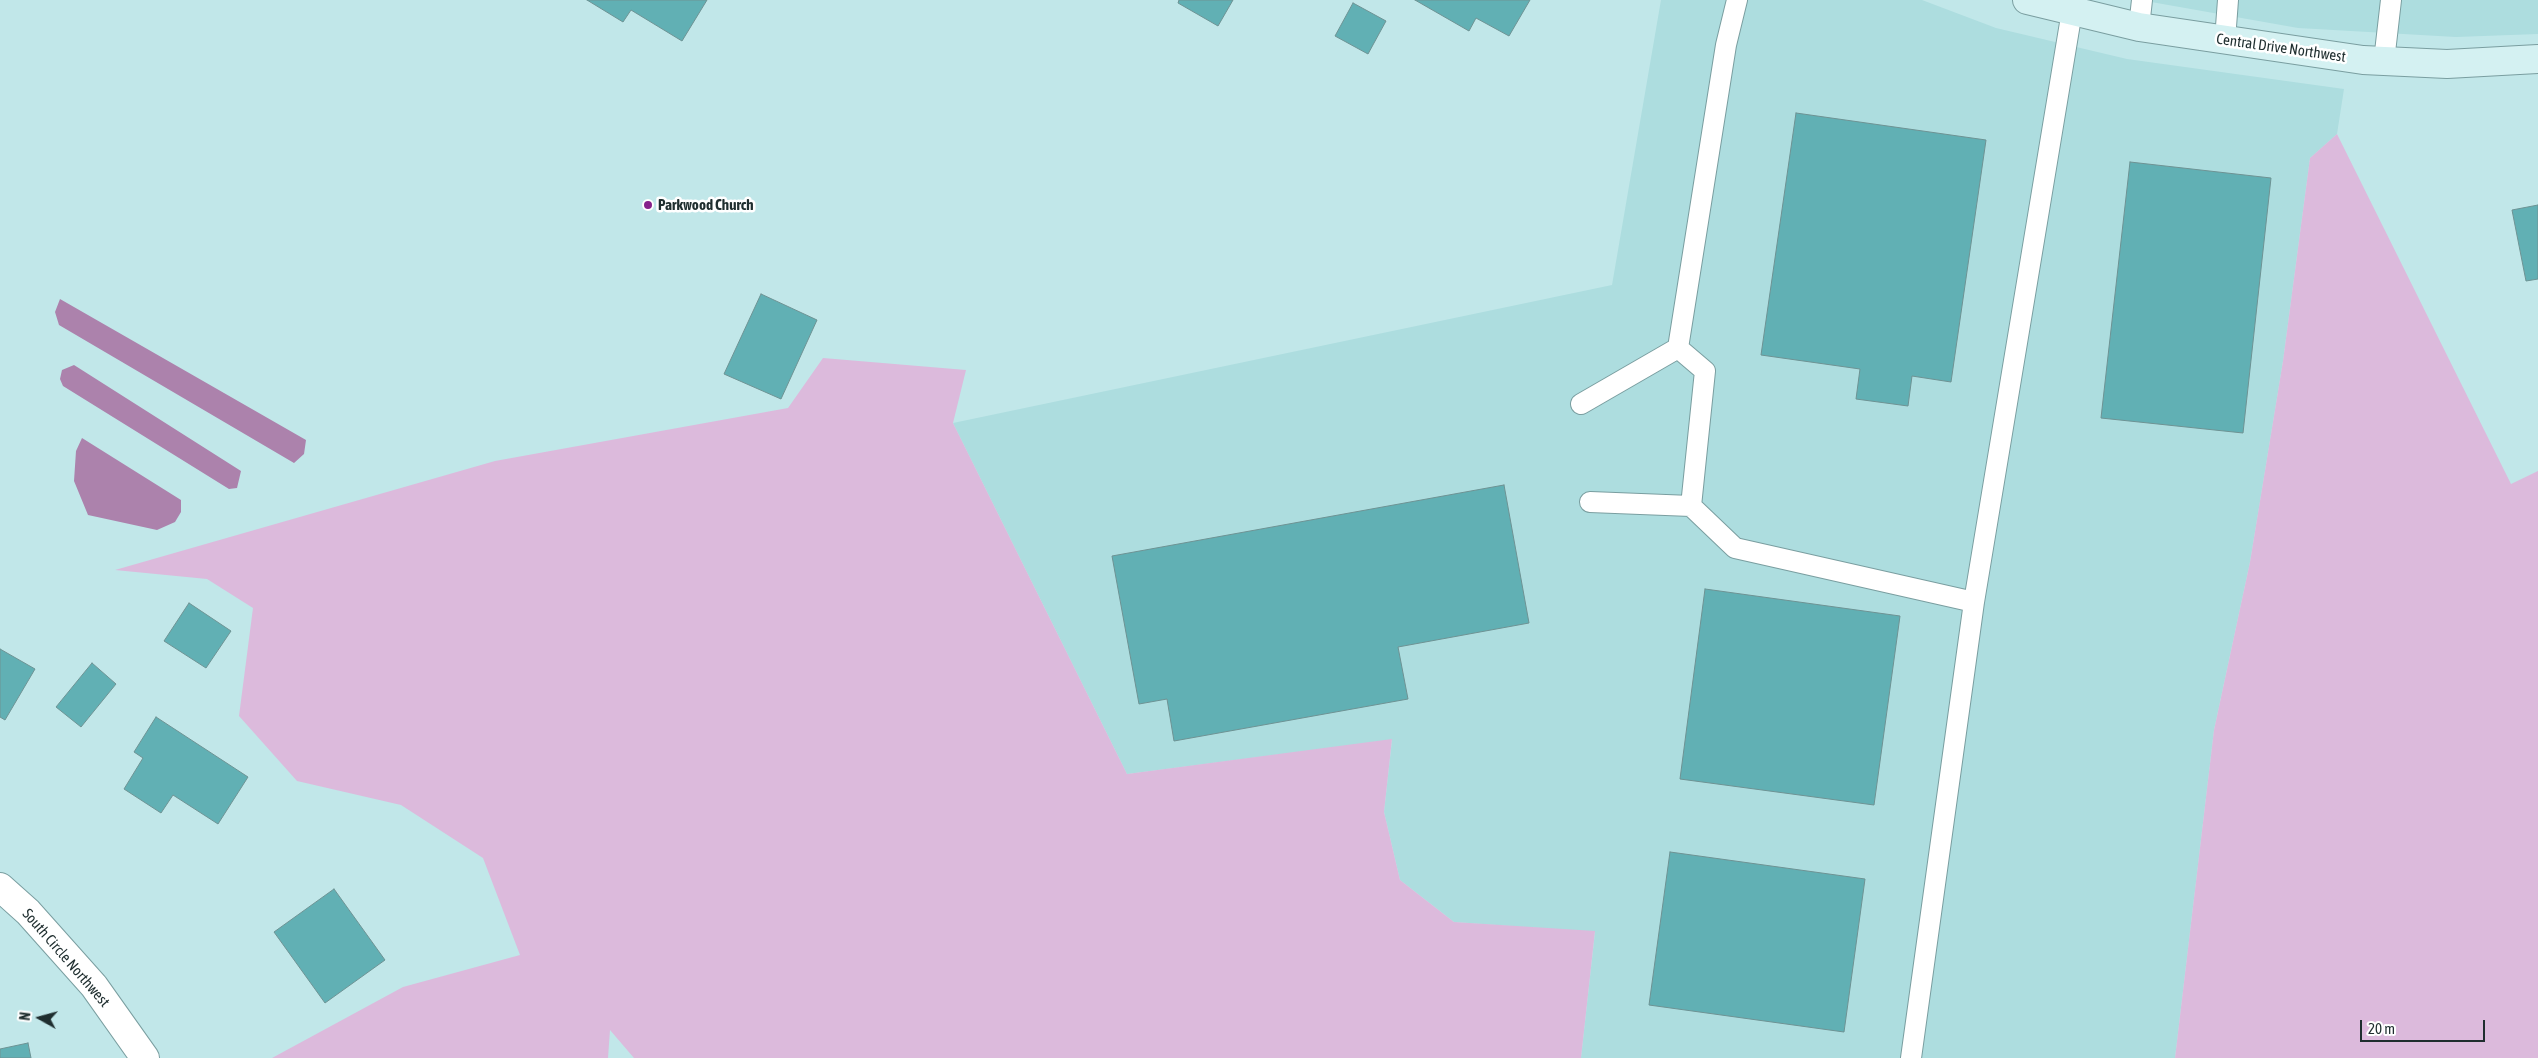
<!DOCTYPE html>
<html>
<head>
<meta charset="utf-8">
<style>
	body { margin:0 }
	#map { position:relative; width:2538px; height:1058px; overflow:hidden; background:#c1e7e9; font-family:"Asap Condensed",sans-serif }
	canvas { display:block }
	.north { position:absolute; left:15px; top:993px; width:50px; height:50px; -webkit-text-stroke:4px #fff; paint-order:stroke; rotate:277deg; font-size:14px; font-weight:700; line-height:20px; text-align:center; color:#1f2e2f }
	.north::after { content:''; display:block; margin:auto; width:18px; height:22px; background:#1f2e2f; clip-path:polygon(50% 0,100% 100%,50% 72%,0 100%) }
	.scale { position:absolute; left:2360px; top:1020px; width:125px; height:22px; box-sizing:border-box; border:2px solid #1f2e2f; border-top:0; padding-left:6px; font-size:15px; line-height:18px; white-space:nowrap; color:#1f2e2f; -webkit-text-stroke:4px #fff; paint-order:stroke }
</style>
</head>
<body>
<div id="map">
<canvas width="2538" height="1058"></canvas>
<div class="north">N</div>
<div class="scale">20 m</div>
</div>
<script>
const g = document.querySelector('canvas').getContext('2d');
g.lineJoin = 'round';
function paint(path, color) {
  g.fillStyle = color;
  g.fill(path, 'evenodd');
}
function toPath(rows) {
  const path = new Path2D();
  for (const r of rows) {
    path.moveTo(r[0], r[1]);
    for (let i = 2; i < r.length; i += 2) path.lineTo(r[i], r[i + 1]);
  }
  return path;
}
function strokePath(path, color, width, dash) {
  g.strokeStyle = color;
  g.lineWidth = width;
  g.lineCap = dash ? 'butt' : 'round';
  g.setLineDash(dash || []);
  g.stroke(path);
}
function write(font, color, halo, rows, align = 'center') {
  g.font = font + ' "Asap Condensed",sans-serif';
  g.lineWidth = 5;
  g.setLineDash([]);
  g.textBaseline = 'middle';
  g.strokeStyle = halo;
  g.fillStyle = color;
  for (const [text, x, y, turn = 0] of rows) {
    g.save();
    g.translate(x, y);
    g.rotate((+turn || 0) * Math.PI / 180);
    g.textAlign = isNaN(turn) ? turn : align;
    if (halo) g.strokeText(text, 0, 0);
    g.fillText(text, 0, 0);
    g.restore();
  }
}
paint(toPath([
	[1661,0,1922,0,1996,28,2127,59,2344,89,2337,134,2310,158,2283,361,2250,562,2214,730,2175,1058,1581,1058,1595,932,1454,922,1400,880,1384,812,1392,740,1127,774,953,423,1612,285],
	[2140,0,2538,0,2538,34,2456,37,2298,28]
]), '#addddf');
paint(toPath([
	[2337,134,2511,484,2538,471,2538,1058,2175,1058,2214,730,2250,562,2283,361,2310,158],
	[823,358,966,370,953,423,1127,774,1392,739,1384,812,1400,880,1454,922,1595,931,1581,1058,634,1058,610,1030,608,1058,272,1058,403,987,520,955,483,858,401,805,297,781,239,716,253,608,207,579,115,570,495,461,788,408]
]), '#dcbadc');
paint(toPath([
	[60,299,306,440,304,454,294,463,59,325,55,312],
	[74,365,241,471,237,488,229,489,63,386,60,379,62,370],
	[82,438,181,500,181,512,175,522,157,530,88,515,74,481,76,451]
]), '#ac82ac');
const building = toPath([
	[587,0,707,0,682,41,631,10,623,22,587,0],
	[1179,0,1233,0,1218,26,1178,3,1179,0],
	[1415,0,1530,0,1509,36,1476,18,1469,31,1415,0],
	[1353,3,1386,21,1368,54,1335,36,1353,3],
	[1796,113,1986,140,1951,382,1912,376,1908,406,1856,399,1860,369,1761,355,1796,113],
	[2130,162,2271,178,2243,433,2101,418,2130,162],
	[2538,205,2538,279,2526,281,2512,210,2538,205],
	[761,294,817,320,781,399,724,374,761,294],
	[1504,485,1529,623,1398,647,1408,699,1174,741,1167,699,1139,704,1112,556,1504,485],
	[1705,589,1900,616,1874,805,1680,779,1705,589],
	[189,603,231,631,206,668,164,641,189,603],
	[0,649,35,669,5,720,0,717,0,649],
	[92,663,116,684,81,727,56,707,92,663],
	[156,717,248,777,218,824,173,795,161,813,124,789,143,758,134,752,156,717],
	[1670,852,1865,879,1844,1032,1649,1005,1670,852],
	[334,889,385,960,325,1003,274,932,334,889],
	[28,1043,31,1058,0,1058,0,1049,28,1043]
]);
paint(building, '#61b0b4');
strokePath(building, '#6e9394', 1);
const lane = toPath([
	[2139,27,2142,0],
	[2225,40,2228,0],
	[2384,61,2391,0],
	[1678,348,1705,371,1691,506],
	[1581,404,1678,348,1726,45,1737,0],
	[1590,502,1691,506,1735,548,1974,602,2072,11],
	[1911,1058,1974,602]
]);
const street = toPath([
	[0,887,28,912,94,986,145,1058]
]);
const secondary = toPath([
	[2027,0,2139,27,2363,60,2447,64,2538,59]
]);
strokePath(lane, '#7a9ea0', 22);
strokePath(street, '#7a9ea0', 30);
strokePath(secondary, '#7a9ea0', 30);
strokePath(lane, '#fff', 20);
strokePath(street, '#fff', 28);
strokePath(secondary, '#d4f1f2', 28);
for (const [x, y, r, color] of [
	[648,205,5,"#86228b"]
]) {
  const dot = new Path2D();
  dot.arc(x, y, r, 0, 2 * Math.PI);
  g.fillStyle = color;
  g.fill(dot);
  strokePath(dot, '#fff', 2);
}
write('15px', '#1f2e2f', '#fff', [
	["Central Drive Northwest",2281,48,8],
	["South Circle Northwest",66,958,49]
]);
write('bold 15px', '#1f2e2f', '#fff', [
	["Parkwood Church",658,205]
], 'left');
</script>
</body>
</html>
